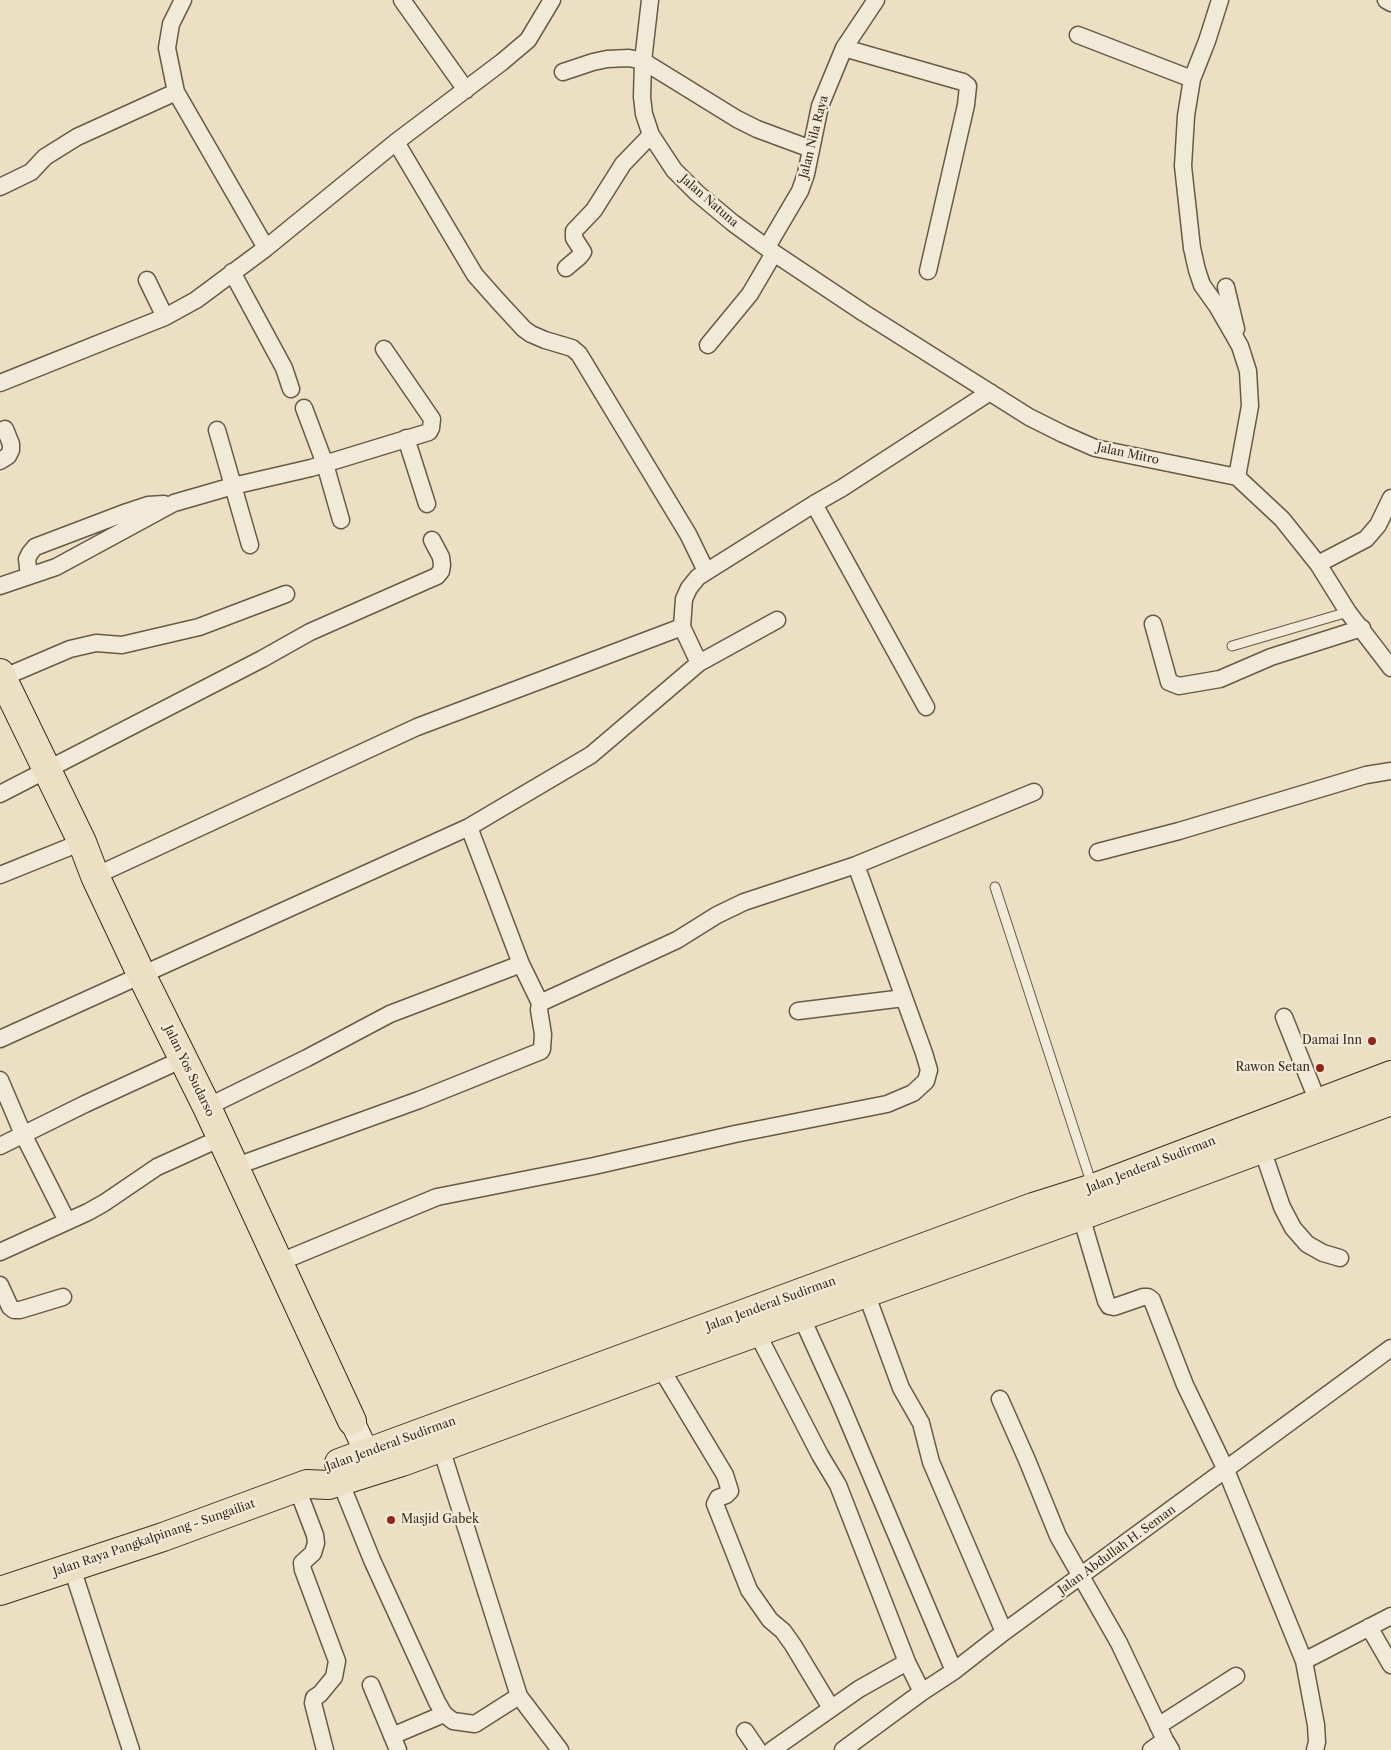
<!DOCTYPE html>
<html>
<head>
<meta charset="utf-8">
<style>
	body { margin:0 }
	canvas { display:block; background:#ebdfc4 }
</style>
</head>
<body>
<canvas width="1391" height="1750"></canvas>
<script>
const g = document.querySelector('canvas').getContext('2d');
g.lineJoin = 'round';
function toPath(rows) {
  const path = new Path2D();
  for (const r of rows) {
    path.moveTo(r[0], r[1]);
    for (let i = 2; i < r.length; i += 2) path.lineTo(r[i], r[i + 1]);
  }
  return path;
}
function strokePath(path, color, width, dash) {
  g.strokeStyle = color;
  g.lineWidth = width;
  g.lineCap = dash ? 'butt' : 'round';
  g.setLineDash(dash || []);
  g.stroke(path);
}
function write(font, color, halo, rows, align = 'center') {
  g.font = font + ' "Libre Caslon Text",serif';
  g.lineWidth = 4.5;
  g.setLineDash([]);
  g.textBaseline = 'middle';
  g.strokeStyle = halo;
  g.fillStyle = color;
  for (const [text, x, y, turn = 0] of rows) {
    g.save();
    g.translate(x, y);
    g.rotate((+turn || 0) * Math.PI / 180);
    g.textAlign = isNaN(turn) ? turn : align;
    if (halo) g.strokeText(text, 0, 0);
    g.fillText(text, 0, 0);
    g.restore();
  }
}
const lane = toPath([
	[1232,646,1348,612],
	[995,887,1092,1185]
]);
const street = toPath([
	[183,0,171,24,167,48,176,92,266,248],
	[402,0,466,90],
	[650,0,643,61,642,97,644,114,651,135,674,170,697,193,733,223,774,253,864,313,1029,417,1063,434,1095,448,1237,477,1282,519,1318,564,1348,612,1391,668],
	[1220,0,1207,41,1192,79,1186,116,1183,166,1192,248,1197,270,1202,285,1217,306,1240,346,1248,371,1250,406,1237,477],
	[1386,0,1391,3],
	[1078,35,1192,79],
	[844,48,963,82,968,86,966,105,928,271],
	[563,72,593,62,607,59,629,58,643,61,737,119,757,129,811,149],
	[396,142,475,275,499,302,524,329,531,334,545,340,572,348,579,354,688,534,706,571],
	[0,187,31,172,45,157,77,137,176,92],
	[767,247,800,191,806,174,820,106,844,48,876,0],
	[566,268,579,257,583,252,574,238,574,231,594,210,623,164,651,135],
	[232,272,284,368,291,389],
	[147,280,165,317],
	[1226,287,1236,329],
	[708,345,750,294,774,253],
	[0,383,165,317,196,300,266,248,396,142,502,62,528,40,552,0],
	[304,408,325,464,341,520],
	[217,430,250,545],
	[406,438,427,504],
	[0,461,8,456,11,450,11,444,5,429],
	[814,504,926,707],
	[1318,564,1366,539,1378,525,1391,498],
	[29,576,27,559,30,553,35,547,127,512,148,505,164,504],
	[0,586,56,567,174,503,233,486,311,468,429,432,431,428,432,419,384,349],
	[1153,624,1169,682,1179,686,1220,679,1271,657,1362,628],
	[699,663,682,627,684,599,689,588,698,577,814,504,842,488,990,392],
	[2,678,70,649,96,643,122,645,199,627,286,594],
	[0,794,262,659,310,632,437,576,441,571,442,565,441,557,432,540],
	[1098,852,1179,831,1366,775,1391,771],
	[0,875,82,842],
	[95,876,417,727,682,627],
	[540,1003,677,940,717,915,744,902,856,865,1034,792],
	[798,1011,904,998],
	[1284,1017,1318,1102],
	[0,1039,469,827,591,755,699,663,777,620],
	[0,1080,23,1134,67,1221],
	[207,1107,307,1058,390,1014,521,964],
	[0,1146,85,1104,183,1059],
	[1262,1149,1282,1207,1293,1228,1307,1244,1323,1253,1340,1258],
	[234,1167,419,1100,541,1051,542,1049,543,1034,539,1010,540,1003,521,964,469,827],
	[1081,1216,1106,1301,1109,1306,1114,1307,1123,1304,1143,1297,1148,1297,1152,1300,1185,1385,1226,1470,1304,1661,1316,1725,1317,1742,1315,1750],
	[0,1252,88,1212,104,1203,157,1167,221,1138],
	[280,1262,437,1197,594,1166,735,1134,887,1104,913,1093,926,1081,929,1070,924,1053,856,865],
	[0,1285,10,1307,14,1310,20,1310,63,1297],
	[866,1293,901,1388,921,1423,931,1462,1004,1632],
	[801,1316,840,1402,954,1671],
	[757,1333,820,1455,838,1485,907,1662,922,1692],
	[660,1367,725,1475,730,1491,726,1495,718,1498,715,1504,749,1590,770,1620,783,1631,793,1645,831,1708],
	[1000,1399,1027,1460,1058,1536,1119,1643,1165,1740,1171,1750],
	[441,1448,519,1696,560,1750],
	[340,1481,372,1560,437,1702,444,1714,453,1721,475,1724,519,1696],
	[297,1488,315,1535,316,1543,313,1553,302,1563,303,1570,337,1661,334,1677,320,1694,314,1698,313,1703,325,1750],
	[72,1568,131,1750],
	[1369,1627,1391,1665],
	[1304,1661,1391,1616],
	[371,1685,398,1750],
	[1158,1726,1236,1676],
	[745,1731,758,1750],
	[392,1736,444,1714],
	[772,1750,859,1689,907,1662],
	[843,1750,922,1692,954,1671,1004,1632,1391,1348],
	[1151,1750,1165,1740]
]);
const secondary = toPath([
	[352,1421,367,1453,373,1470]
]);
const highway = toPath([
	[0,673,82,842,95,876,142,976,207,1107,352,1421],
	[339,1463,1033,1207,1093,1188,1391,1075],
	[0,1591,163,1537,307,1484,329,1485,402,1462,660,1367,1081,1216,1391,1101]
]);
strokePath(lane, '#675a46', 11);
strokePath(street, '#675a46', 19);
strokePath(secondary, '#3b2d1c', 26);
strokePath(highway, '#3b2d1c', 30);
strokePath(lane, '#f2ead9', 9);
strokePath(street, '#f2ead9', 16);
strokePath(secondary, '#f2ead9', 24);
strokePath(highway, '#ebdfc4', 28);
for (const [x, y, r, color] of [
	[1372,1041,5,"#8f2418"],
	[1320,1068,5,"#8f2418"],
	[391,1520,5,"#8f2418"]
]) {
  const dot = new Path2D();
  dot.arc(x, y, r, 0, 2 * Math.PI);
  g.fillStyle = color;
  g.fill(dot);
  strokePath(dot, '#f2ead9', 2);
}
write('12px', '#3b2d1c', '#f2ead9', [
	["Jalan Nila Raya",814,137,-76],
	["Jalan Natuna",709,201,41],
	["Jalan Mitro",1128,454,12],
	["Jalan Yos Sudarso",189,1071,64],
	["Jalan Jenderal Sudirman",1151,1165,-21],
	["Jalan Jenderal Sudirman",771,1304,-20],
	["Jalan Jenderal Sudirman",391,1444,-20],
	["Jalan Raya Pangkalpinang - Sungailiat",154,1538,-19],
	["Jalan Abdullah H. Seman",1117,1550,-36]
]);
write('12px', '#3b2d1c', '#f2ead9', [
	["Damai Inn",1362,1041],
	["Rawon Setan",1310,1068],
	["Masjid Gabek",401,1520,"left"]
], 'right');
</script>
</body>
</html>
